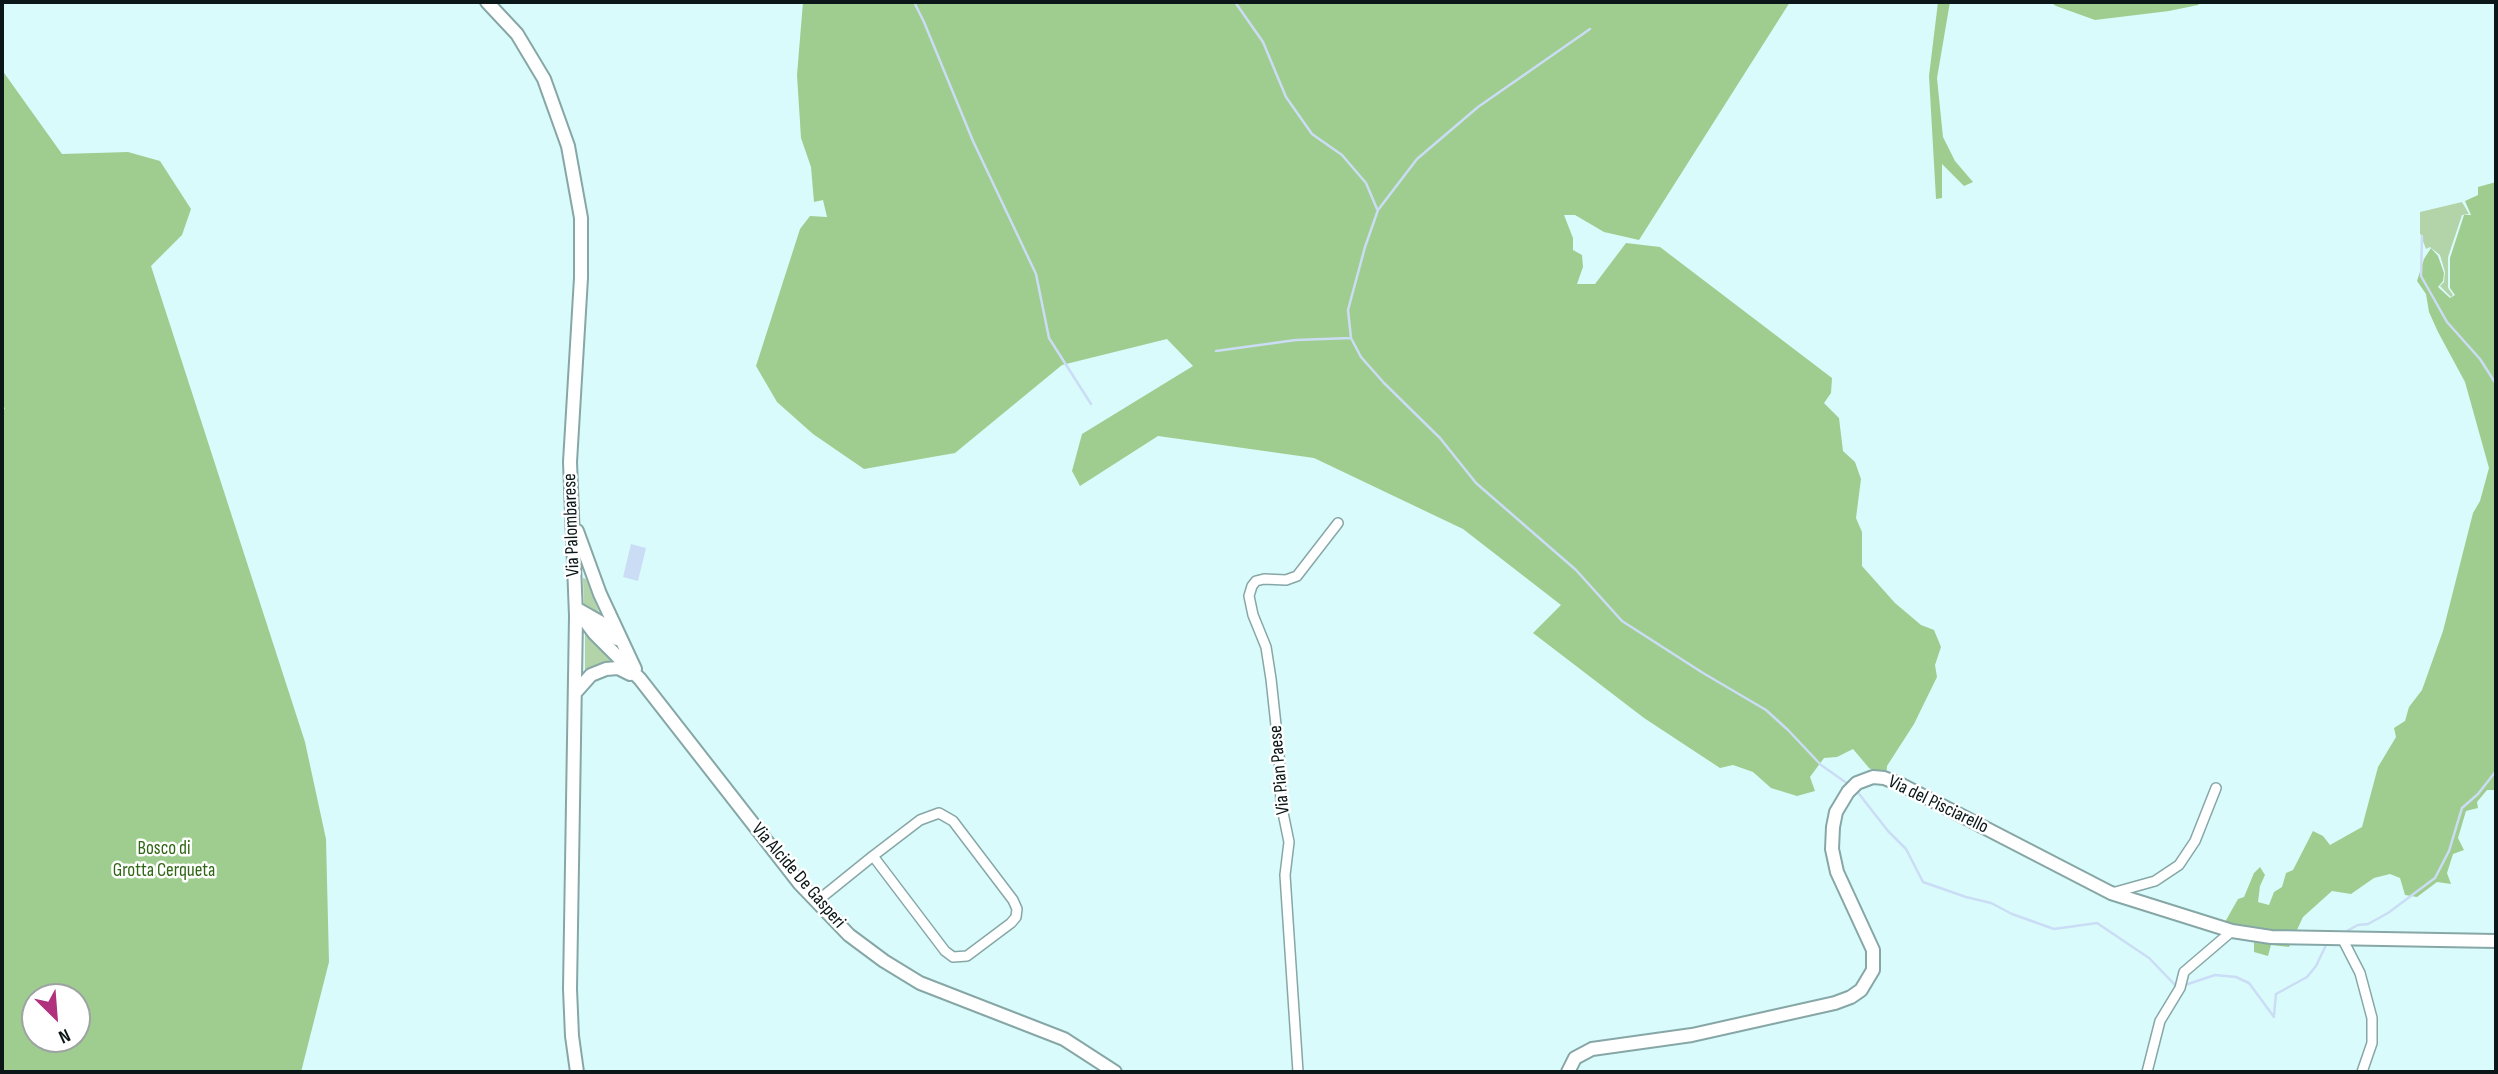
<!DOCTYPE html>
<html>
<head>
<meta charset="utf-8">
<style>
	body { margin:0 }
	#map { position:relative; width:2498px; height:1074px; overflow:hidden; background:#dafbfc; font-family:"Sofia Sans Condensed",sans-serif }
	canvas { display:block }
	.frame { position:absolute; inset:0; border:4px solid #0a1617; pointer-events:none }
	.north { position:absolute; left:21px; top:983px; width:70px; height:70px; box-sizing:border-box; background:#fff; border:2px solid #9da2a2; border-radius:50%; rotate:155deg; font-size:19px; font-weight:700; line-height:28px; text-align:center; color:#0a1617 }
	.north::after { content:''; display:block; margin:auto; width:24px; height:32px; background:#b0317e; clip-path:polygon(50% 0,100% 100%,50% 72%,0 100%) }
</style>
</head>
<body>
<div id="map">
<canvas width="2498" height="1074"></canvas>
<div class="frame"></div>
<div class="north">N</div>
</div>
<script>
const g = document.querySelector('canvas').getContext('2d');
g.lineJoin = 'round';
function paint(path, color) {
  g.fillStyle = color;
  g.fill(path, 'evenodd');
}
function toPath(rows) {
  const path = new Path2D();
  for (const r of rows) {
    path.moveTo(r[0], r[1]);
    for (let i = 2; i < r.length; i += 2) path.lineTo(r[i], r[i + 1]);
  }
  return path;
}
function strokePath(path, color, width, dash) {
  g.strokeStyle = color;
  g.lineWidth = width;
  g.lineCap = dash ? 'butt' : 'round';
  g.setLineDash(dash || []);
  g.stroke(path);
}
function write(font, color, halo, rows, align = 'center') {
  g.font = font + ' "Sofia Sans Condensed",sans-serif';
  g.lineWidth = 5;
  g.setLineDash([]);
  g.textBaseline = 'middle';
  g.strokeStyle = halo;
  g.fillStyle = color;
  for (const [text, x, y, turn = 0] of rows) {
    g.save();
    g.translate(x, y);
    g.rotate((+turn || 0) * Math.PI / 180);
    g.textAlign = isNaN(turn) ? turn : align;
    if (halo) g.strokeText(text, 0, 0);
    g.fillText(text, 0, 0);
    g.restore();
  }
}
paint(toPath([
	[2462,202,2469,214,2462,215,2448,257,2448,288,2453,295,2451,297,2440,286,2444,282,2445,272,2440,255,2430,247,2426,249,2420,233,2420,212],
	[583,578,586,579,602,620,584,612],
	[585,629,593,640,616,664,585,674]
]), '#b3d3a8');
paint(toPath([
	[803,2,1790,2,1639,240,1604,232,1575,215,1564,215,1573,238,1573,250,1582,255,1583,267,1577,284,1595,284,1626,243,1660,247,1832,378,1831,393,1824,403,1839,418,1843,451,1855,462,1861,479,1856,518,1862,532,1862,566,1895,603,1921,625,1934,630,1941,647,1935,665,1937,677,1914,724,1887,766,1886,778,1869,768,1853,749,1837,757,1824,758,1810,777,1815,791,1797,796,1771,788,1753,772,1733,765,1720,768,1644,718,1533,633,1561,605,1463,529,1314,458,1158,436,1080,486,1072,471,1082,434,1193,366,1167,339,1062,365,955,453,864,469,813,434,777,402,756,366,800,229,810,216,827,217,823,200,814,202,811,167,801,138,797,75],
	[1938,2,1950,2,1937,78,1943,137,1955,161,1973,182,1964,186,1942,164,1942,198,1936,199,1929,76],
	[2050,2,2201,2,2198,5,2169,11,2095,20,2056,6],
	[2,70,62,154,128,152,160,161,191,209,182,235,151,266,305,742,326,839,329,962,301,1072,2,1072,2,413,5,408,2,406],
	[77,997,77,1039,35,1039,35,997],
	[2496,182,2496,790,2487,790,2477,802,2478,808,2466,811,2458,838,2464,850,2453,854,2447,873,2451,884,2437,882,2417,897,2405,895,2400,878,2390,874,2374,878,2351,894,2332,891,2303,917,2289,947,2271,945,2268,956,2254,952,2254,942,2241,927,2225,922,2238,899,2244,897,2254,873,2260,867,2265,875,2260,886,2258,902,2269,905,2274,892,2282,887,2286,873,2293,870,2313,831,2323,836,2330,845,2362,827,2378,767,2396,737,2394,728,2405,721,2409,707,2422,690,2443,631,2473,513,2480,501,2489,468,2465,382,2438,332,2429,312,2426,294,2417,281,2424,259,2431,248,2438,256,2444,273,2443,281,2438,287,2450,298,2455,295,2450,288,2450,258,2464,215,2471,215,2465,201,2478,195,2478,187]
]), '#9fcd8f');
paint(toPath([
	[631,544,646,548,638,581,623,577]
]), '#cbdcf5');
strokePath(toPath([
	[914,2,924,22,973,141,1036,274,1049,338,1091,404],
	[1235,2,1263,42,1286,97,1312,134,1342,155,1366,183,1377,209],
	[1590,29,1478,107,1417,159,1378,210,1365,247,1348,310,1351,338,1361,357,1384,383,1440,438,1476,483,1576,570,1622,621,1703,673,1766,710,1788,730,1821,765,1848,784],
	[2422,236,2421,276,2447,322,2480,359,2496,384],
	[1216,351,1296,340,1351,338],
	[1856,790,1888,831,1906,849,1923,882,1966,897,1991,903,2012,914,2054,929,2097,923,2149,958,2176,986],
	[2343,933,2358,925,2368,924,2388,913,2435,878,2449,851,2462,808,2478,794,2496,771],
	[2182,986,2215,975,2236,977,2249,983,2274,1017],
	[2274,1015,2276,994,2307,977,2316,966,2328,941]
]), '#cbdcf5', 2.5);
const street = toPath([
	[2112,893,2155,881,2179,865,2195,841,2216,788],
	[816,902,873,856,920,820,939,813,953,821,1013,900,1017,909,1016,917,1011,923,967,956,953,957,945,951,873,856],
	[2342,938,2360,973,2372,1018,2372,1043,2362,1072],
	[1298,1072,1285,875,1289,842,1281,803,1279,753,1271,679,1266,647,1253,615,1249,596,1252,586,1256,581,1264,579,1286,580,1297,576,1338,523],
	[2147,1072,2160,1021,2180,988,2184,972,2232,931]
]);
const secondary = toPath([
	[487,2,517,34,544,79,568,146,581,218,581,278,570,462,576,616,570,989,572,1036,577,1072],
	[577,531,600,594,635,669],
	[576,609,594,633,640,679,800,884,849,935,884,961,920,983,1064,1039,1115,1072],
	[579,610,600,622,617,639],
	[575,693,591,675,606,669,618,668,630,674],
	[1568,1072,1575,1058,1592,1049,1692,1035,1835,1003,1851,997,1861,990,1873,970,1873,950,1837,872,1832,849,1833,827,1836,812,1848,792,1857,783,1873,777,1884,778,1902,785,2111,893,2232,931,2271,937,2496,941]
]);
strokePath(street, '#87a7a7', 12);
strokePath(secondary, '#87a7a7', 16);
strokePath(street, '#fff', 9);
strokePath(secondary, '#fff', 12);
write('19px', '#0a1617', '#fff', [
	["Via Palombarese",572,525,-92],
	["Via Pian Paese",1280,770,-95],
	["Via del Pisciarello",1938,805,26],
	["Via Alcide De Gasperi",798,876,49]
]);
write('19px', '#2e6613', '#fff', [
	["Bosco di",164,849],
	["Grotta Cerqueta",164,871]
]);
</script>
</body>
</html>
